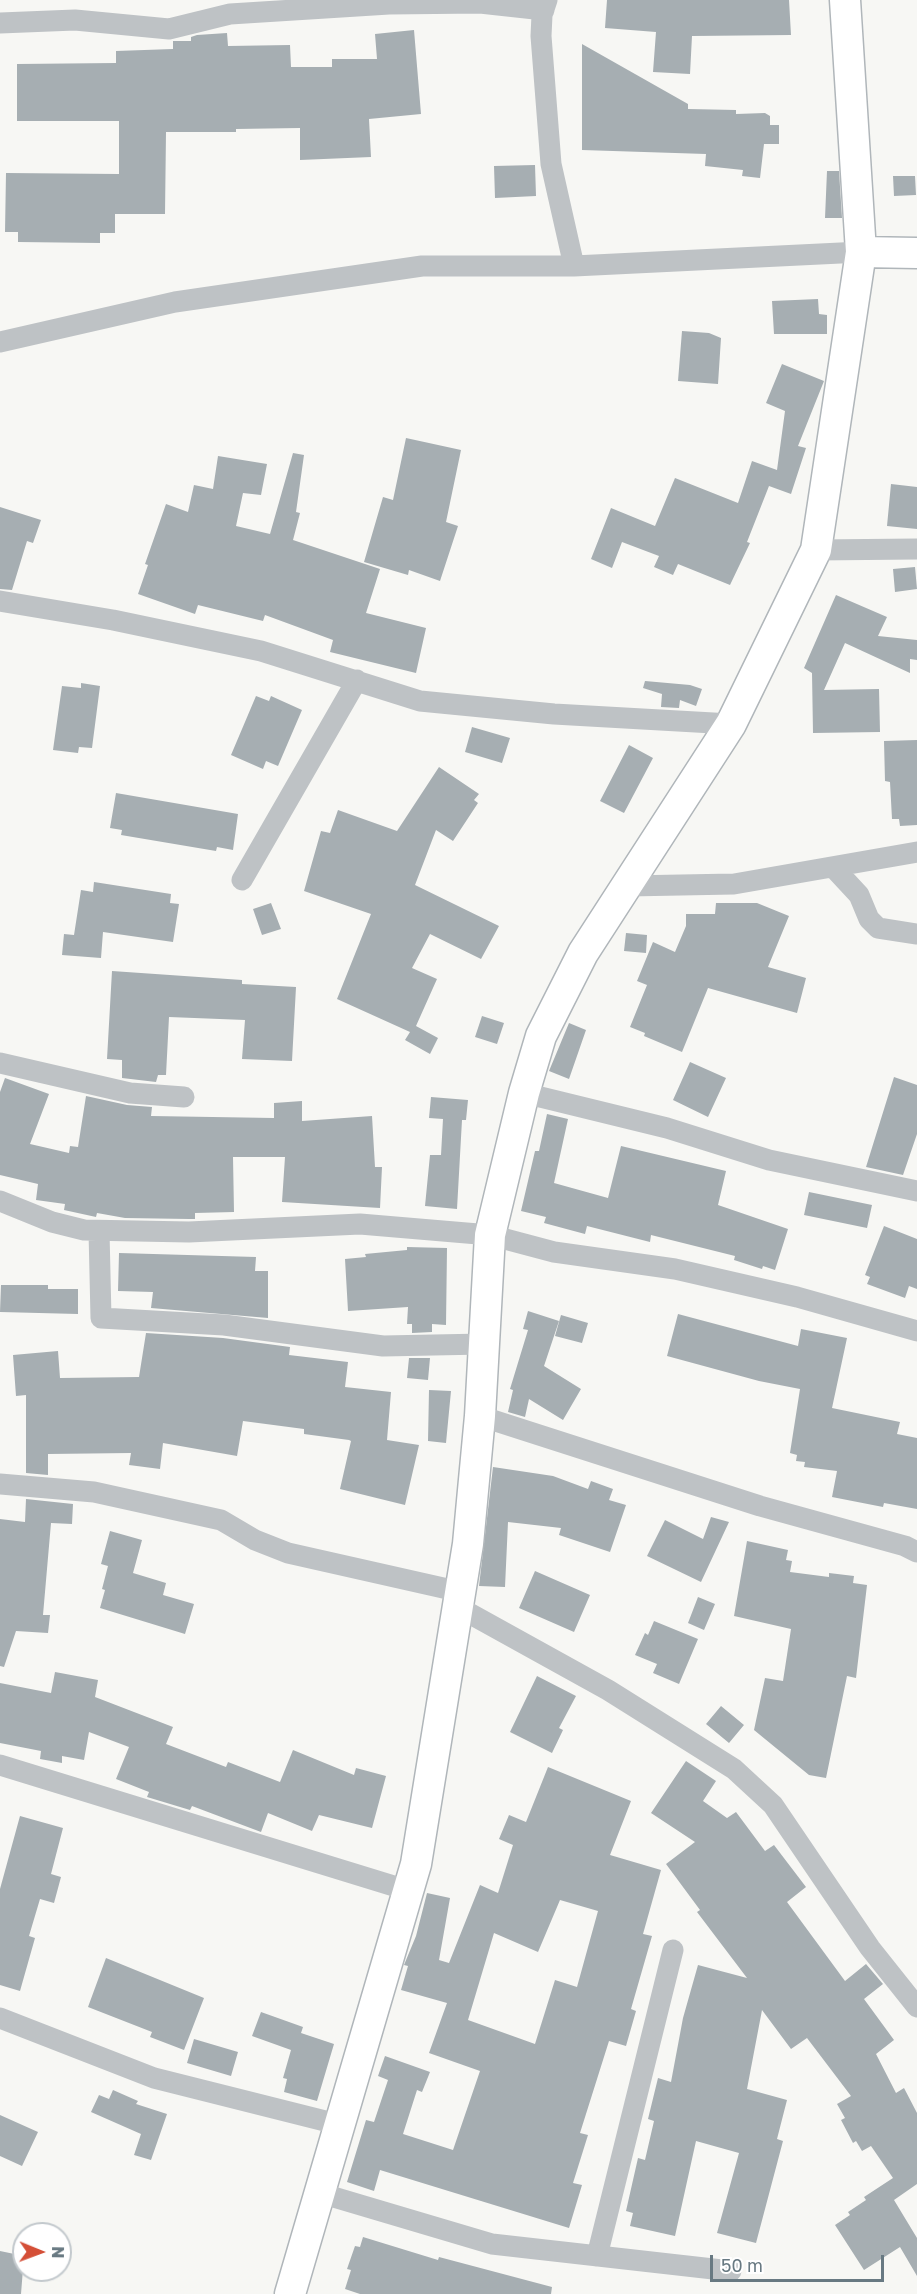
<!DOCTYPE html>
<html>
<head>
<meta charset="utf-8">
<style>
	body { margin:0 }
	#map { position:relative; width:917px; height:2294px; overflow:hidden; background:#f7f7f4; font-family:"Golos Text",sans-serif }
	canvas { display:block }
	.north { position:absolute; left:12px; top:2222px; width:60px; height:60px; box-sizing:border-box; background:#fff; border:2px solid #c3c9cd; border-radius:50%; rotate:91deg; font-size:16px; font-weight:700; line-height:24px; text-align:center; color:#687982 }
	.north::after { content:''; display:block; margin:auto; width:21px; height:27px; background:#d44f37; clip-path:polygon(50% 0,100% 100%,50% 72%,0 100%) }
	.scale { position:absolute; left:710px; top:2255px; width:174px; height:27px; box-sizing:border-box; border:3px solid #687982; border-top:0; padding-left:8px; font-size:18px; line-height:21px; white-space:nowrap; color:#687982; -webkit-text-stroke:4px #fff; paint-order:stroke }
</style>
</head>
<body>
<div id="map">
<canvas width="917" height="2294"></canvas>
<div class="north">N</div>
<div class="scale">50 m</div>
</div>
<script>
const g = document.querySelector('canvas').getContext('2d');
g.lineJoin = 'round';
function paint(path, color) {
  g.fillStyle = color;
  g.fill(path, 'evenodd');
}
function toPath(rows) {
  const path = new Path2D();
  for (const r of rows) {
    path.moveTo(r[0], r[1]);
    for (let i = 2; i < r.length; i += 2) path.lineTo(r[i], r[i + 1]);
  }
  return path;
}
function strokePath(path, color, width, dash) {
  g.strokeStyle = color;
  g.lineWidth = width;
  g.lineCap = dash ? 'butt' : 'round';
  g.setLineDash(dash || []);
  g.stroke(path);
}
paint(toPath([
	[607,0,789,0,791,35,692,36,690,74,653,72,656,32,605,28],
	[414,30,421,114,369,119,371,157,300,160,300,128,236,129,236,132,166,132,165,214,115,214,115,233,100,233,100,243,18,242,18,232,5,232,6,173,119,174,119,121,17,121,17,64,116,63,116,51,173,49,173,41,191,41,191,37,197,35,227,33,228,46,290,45,291,67,332,67,332,59,377,59,375,34],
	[582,44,688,104,688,109,736,110,736,114,765,113,770,116,770,125,779,125,779,144,764,144,760,178,742,176,743,170,705,166,706,154,582,150],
	[535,165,536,196,495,198,494,166],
	[827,171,839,171,842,218,825,218],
	[893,176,915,176,916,195,894,196],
	[818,299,819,314,827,315,827,334,774,334,772,301],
	[682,331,709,333,721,338,718,384,678,381],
	[782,364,824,381,798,446,806,448,791,494,769,486,747,542,750,543,730,585,678,564,673,575,654,567,659,556,622,542,612,568,591,559,611,508,655,526,675,478,738,503,752,461,777,470,785,411,766,403],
	[406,438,461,450,446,522,458,526,440,581,409,570,408,575,364,562,383,497,393,500],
	[293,453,304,455,296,512,300,513,293,540,380,569,366,613,426,628,416,673,330,652,333,640,265,615,263,621,198,605,195,614,138,594,148,565,145,564,166,504,188,512,194,485,213,489,218,456,267,464,261,495,243,493,236,526,270,534],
	[891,484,917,487,917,529,887,526],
	[0,507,41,520,33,543,27,541,12,590,0,589],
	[915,567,917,589,895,592,893,569],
	[836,595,887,617,878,636,917,640,917,660,910,659,910,673,845,643,824,690,879,689,880,732,813,733,812,673,804,668],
	[645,681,690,685,702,689,696,706,680,700,679,708,661,707,662,694,643,688],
	[81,683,100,686,92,748,79,747,78,753,53,750,62,686,81,688],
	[256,696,269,701,271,696,302,710,278,766,266,761,263,769,231,755],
	[472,727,510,738,502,763,465,752],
	[917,740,917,825,900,826,899,819,892,819,890,782,885,781,884,741],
	[629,745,653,758,624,813,600,801],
	[439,767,479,794,474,800,478,803,453,841,436,830,415,885,499,926,481,959,430,934,412,968,437,979,416,1026,438,1038,430,1054,405,1040,410,1032,337,999,371,914,304,891,321,831,330,833,338,810,397,831],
	[116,793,238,814,233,850,217,847,216,851,121,835,122,830,110,828],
	[94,882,171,894,170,903,179,904,173,942,103,932,101,958,62,955,64,934,74,935,81,890,93,892],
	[271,903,281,929,262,935,253,909],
	[716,903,757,903,789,916,768,967,806,978,797,1013,708,988,682,1052,644,1036,645,1033,630,1027,647,985,637,981,653,942,675,952,686,926,686,914,715,914],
	[626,933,647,935,646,953,624,951],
	[112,971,242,980,242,984,296,987,292,1061,242,1059,245,1020,169,1017,166,1075,158,1075,156,1082,122,1078,122,1060,107,1059],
	[482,1016,504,1023,497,1044,475,1037],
	[569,1023,586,1030,569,1079,549,1071],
	[690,1062,726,1078,708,1117,673,1100],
	[894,1077,917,1085,917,1134,903,1175,866,1167],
	[5,1078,49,1094,30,1144,69,1153,70,1146,78,1147,86,1096,127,1105,152,1107,151,1116,274,1118,274,1103,302,1101,302,1121,372,1116,375,1167,382,1167,380,1208,282,1202,285,1157,233,1157,234,1212,195,1213,195,1219,189,1219,125,1218,97,1213,96,1217,64,1210,65,1204,36,1200,38,1184,0,1175,0,1092],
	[431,1097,468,1100,466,1120,462,1120,457,1209,425,1206,430,1155,441,1155,443,1119,429,1118],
	[547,1114,568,1119,554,1183,608,1198,621,1146,726,1171,718,1205,788,1229,775,1270,763,1266,762,1269,734,1260,735,1256,651,1235,650,1242,587,1226,585,1234,544,1223,546,1217,521,1211,535,1151,539,1151],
	[809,1192,872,1205,867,1228,804,1215],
	[884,1226,917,1239,917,1289,909,1286,905,1298,867,1284,870,1277,865,1275],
	[407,1247,447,1248,446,1325,432,1324,432,1332,412,1333,412,1324,407,1324,408,1307,348,1311,345,1259,366,1257,365,1254,407,1250],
	[119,1253,256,1257,255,1271,268,1271,268,1318,151,1308,153,1292,118,1291],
	[1,1285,48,1285,48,1289,78,1289,78,1314,0,1312],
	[528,1311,559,1321,544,1366,581,1389,563,1420,529,1399,525,1417,508,1412,513,1390,510,1389,528,1330,523,1329],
	[678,1314,798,1346,801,1329,847,1338,832,1408,900,1422,897,1434,917,1438,917,1509,884,1503,883,1507,832,1497,837,1471,804,1467,805,1462,796,1461,797,1455,790,1453,800,1389,759,1381,667,1356],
	[561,1315,588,1323,582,1343,555,1336],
	[146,1333,223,1338,290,1347,289,1355,348,1362,345,1387,391,1392,387,1440,419,1445,405,1505,340,1489,351,1441,349,1440,304,1434,304,1429,243,1421,237,1456,163,1443,160,1469,129,1465,131,1453,48,1454,48,1475,26,1473,26,1395,16,1396,13,1355,58,1351,60,1378,139,1377],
	[409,1358,430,1358,428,1380,407,1378],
	[429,1390,451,1391,446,1443,428,1441],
	[493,1467,553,1476,588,1489,591,1481,613,1489,609,1500,626,1505,610,1552,559,1535,561,1528,508,1522,505,1587,479,1586],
	[26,1499,73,1504,72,1524,51,1523,43,1615,50,1615,48,1633,16,1631,4,1667,0,1666,0,1519,25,1522],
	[711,1517,729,1522,701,1582,647,1556,665,1520,703,1539],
	[110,1531,142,1540,133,1573,166,1583,163,1595,194,1604,185,1634,100,1608,105,1590,102,1589,108,1566,101,1564],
	[747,1541,788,1550,786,1560,792,1561,790,1572,829,1577,829,1573,854,1576,853,1583,867,1585,856,1678,847,1676,826,1778,809,1775,754,1730,765,1678,783,1681,791,1629,734,1616],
	[535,1571,590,1595,574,1632,519,1608],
	[698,1597,715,1604,704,1630,688,1623],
	[654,1621,698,1639,679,1684,653,1673,657,1664,635,1655,645,1633,648,1635],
	[55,1672,98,1680,95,1697,173,1727,166,1744,226,1767,228,1762,280,1782,293,1750,354,1775,356,1768,386,1776,372,1828,319,1815,312,1831,268,1813,261,1832,192,1806,190,1810,147,1797,149,1792,116,1779,129,1747,89,1732,84,1760,62,1756,62,1763,40,1759,41,1751,0,1743,0,1683,51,1693],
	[537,1676,576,1696,559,1728,563,1730,552,1753,510,1732],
	[721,1706,744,1725,729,1743,706,1724],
	[686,1761,716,1781,703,1801,727,1818,736,1812,765,1851,774,1845,806,1887,787,1902,845,1981,866,1964,883,1984,864,1999,894,2040,876,2054,896,2093,904,2088,917,2113,917,2184,894,2200,917,2238,917,2276,900,2247,864,2270,835,2225,850,2215,848,2212,866,2200,864,2197,893,2178,871,2146,862,2151,856,2141,853,2143,841,2120,845,2118,837,2104,851,2096,807,2038,791,2049,762,2010,747,2089,787,2100,777,2139,783,2141,756,2243,717,2233,739,2153,696,2141,675,2236,630,2226,633,2213,626,2211,638,2158,645,2160,654,2121,648,2119,658,2078,671,2082,683,2018,698,1965,747,1978,697,1912,700,1910,666,1864,695,1842,651,1813],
	[548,1767,631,1801,610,1855,661,1870,643,1934,652,1936,631,2009,636,2011,626,2046,609,2041,580,2133,588,2135,573,2183,582,2185,569,2228,380,2170,374,2191,347,2182,366,2120,374,2122,388,2080,378,2076,385,2056,430,2072,422,2092,417,2090,403,2134,453,2150,480,2071,429,2053,447,2003,401,1990,408,1966,404,1965,416,1936,427,1893,450,1898,439,1960,449,1963,480,1885,498,1893,513,1845,499,1839,509,1815,526,1822],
	[560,1900,598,1911,577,1987,555,1980,535,2044,468,2020,494,1933,538,1952],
	[20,1816,63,1828,51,1874,61,1877,54,1903,40,1899,29,1936,35,1938,20,1991,0,1985,0,1889],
	[106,1958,204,1998,184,2050,150,2037,152,2032,88,2007],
	[261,2012,303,2027,301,2033,334,2044,317,2101,284,2092,287,2079,283,2078,291,2050,252,2036],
	[194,2039,238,2052,231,2076,187,2063],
	[113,2090,138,2101,136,2104,167,2114,151,2160,134,2155,141,2134,91,2112,99,2095,109,2099],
	[0,2115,38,2132,22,2166,0,2156],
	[363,2237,438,2260,439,2257,552,2287,551,2294,360,2294,345,2289,351,2270,347,2269,355,2246,360,2247],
	[0,2251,24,2256,21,2294,0,2294]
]), '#a6aeb2');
const secondary = toPath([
	[861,252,917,253],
	[290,2294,416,1864,468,1544,480,1416,490,1235,524,1093,541,1036,583,953,731,724,816,550,861,252,845,0]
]);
strokePath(secondary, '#b0b6ba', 33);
strokePath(toPath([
	[547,0,542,15,541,36,551,164,574,266],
	[0,23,75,20,169,29,230,14,389,4,480,3,544,10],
	[0,342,175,302,422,266,574,266,861,252],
	[816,550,917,549],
	[0,601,113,620,261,651,420,701,554,714,731,724],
	[833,867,859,895,869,919,878,928,917,934],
	[242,880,357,680],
	[628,886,734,884,917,852],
	[0,1063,130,1093,184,1097],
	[524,1093,667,1128,769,1160,917,1191],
	[0,1201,52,1222,84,1230,189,1232,360,1224,490,1235,554,1252,675,1269,797,1297,917,1331],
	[99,1231,101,1318,224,1325,383,1346,484,1344],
	[480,1416,760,1506,905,1546,917,1552],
	[0,1484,94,1492,221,1520,255,1540,288,1553,461,1592],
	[458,1607,608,1690,734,1769,773,1805,870,1948,917,2007],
	[0,1765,410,1891],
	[0,2018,154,2078,341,2125],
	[320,2193,492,2244,731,2271],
	[597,2256,673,1950]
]), '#bec2c5', 21);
strokePath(secondary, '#fff', 30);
</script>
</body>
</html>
